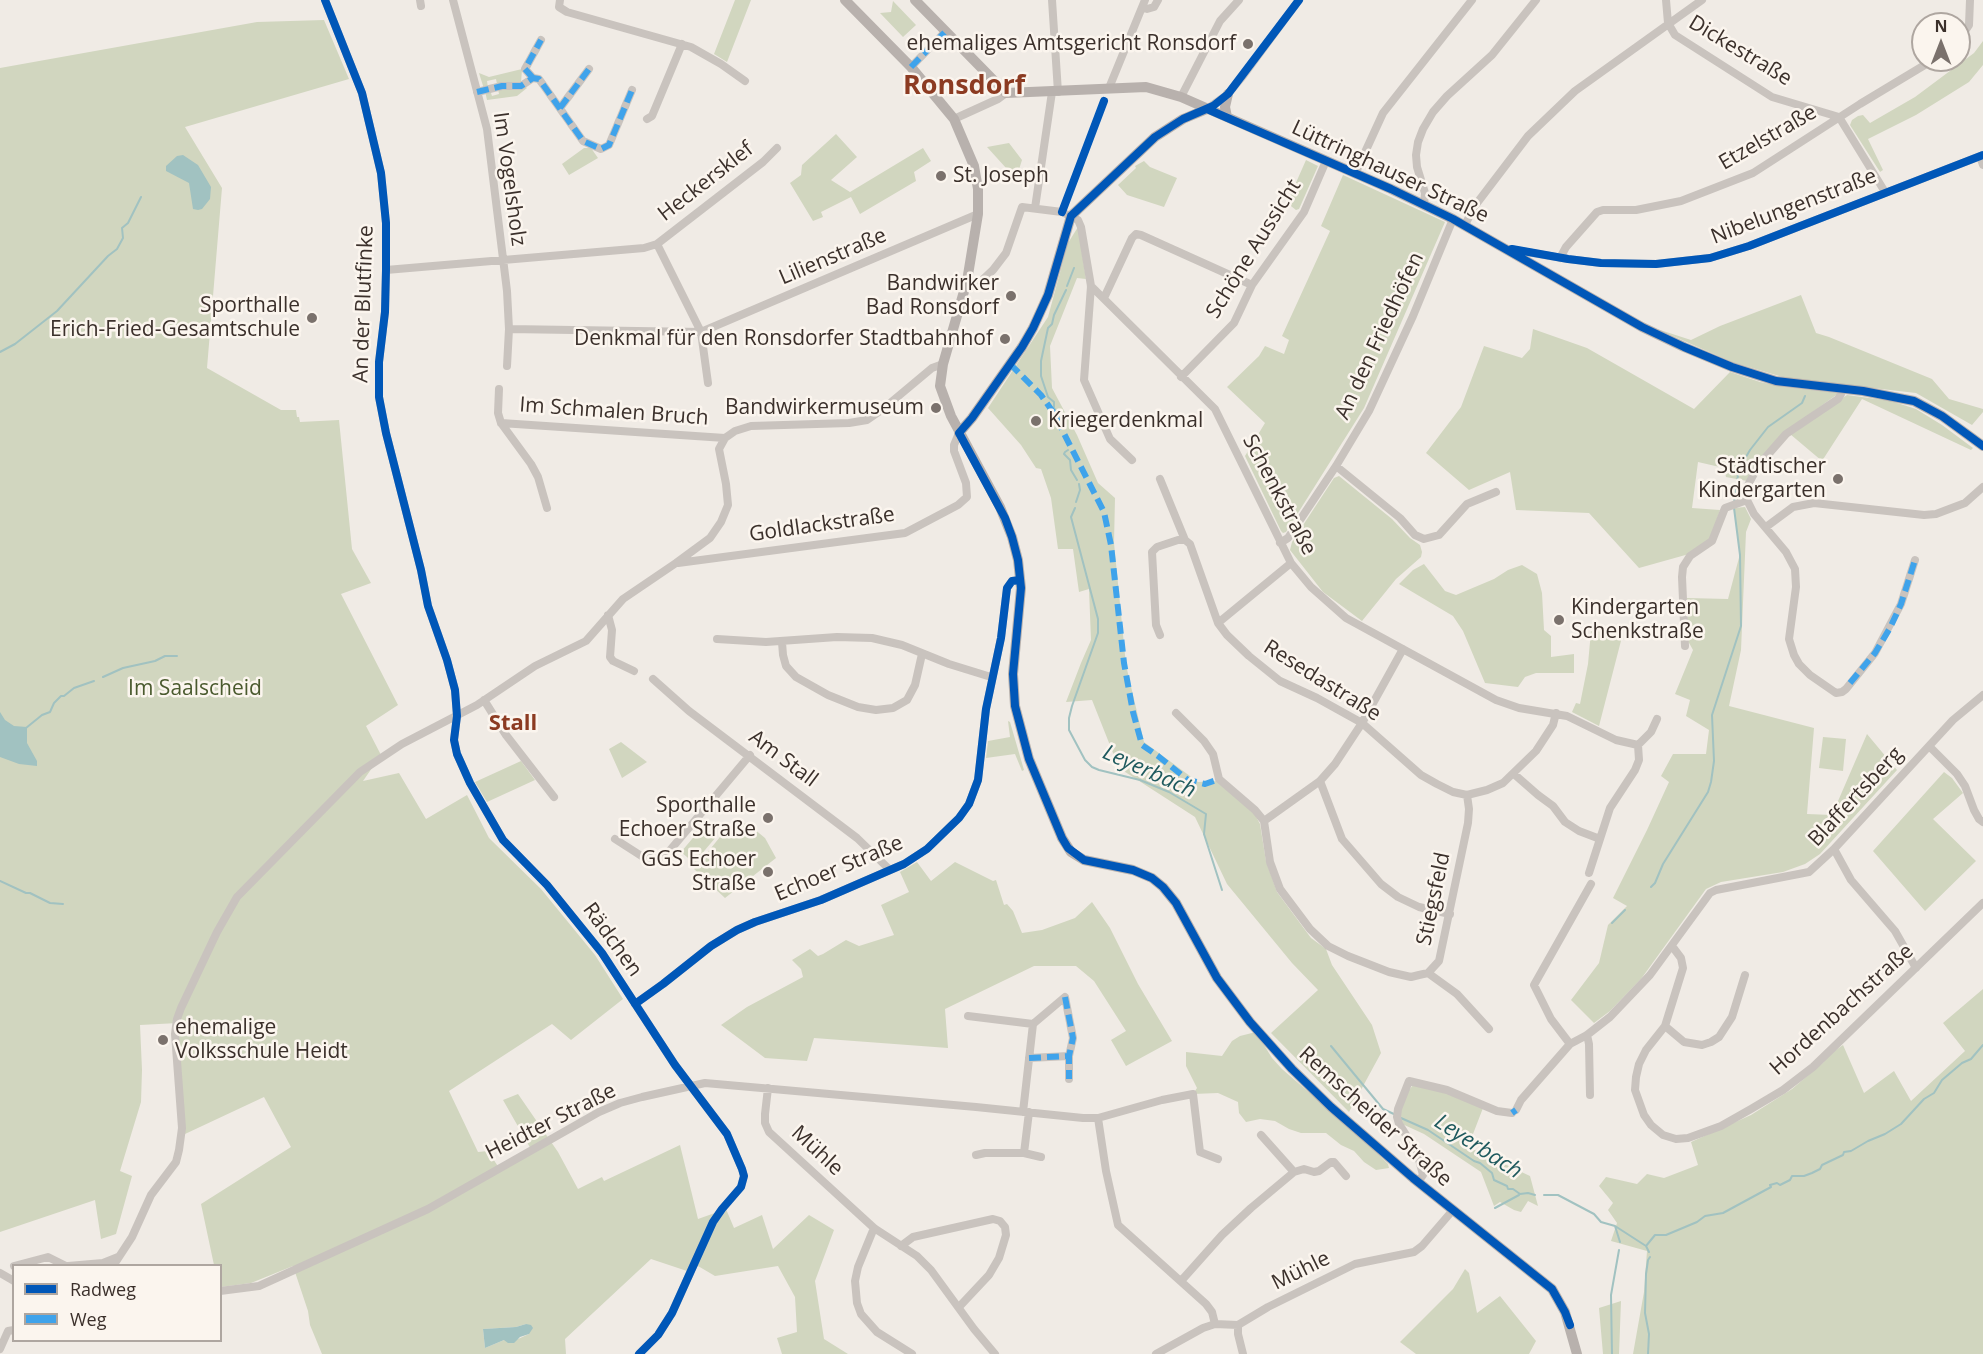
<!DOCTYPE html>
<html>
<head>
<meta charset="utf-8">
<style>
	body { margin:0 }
	#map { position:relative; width:1983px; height:1354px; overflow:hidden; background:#f0ebe5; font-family:"Open Sans",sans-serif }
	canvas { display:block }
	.legend { position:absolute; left:12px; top:1264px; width:210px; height:78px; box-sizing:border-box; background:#fbf5ee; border:2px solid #aea6a0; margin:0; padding:8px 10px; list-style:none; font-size:18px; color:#3b302b }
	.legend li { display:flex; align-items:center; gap:12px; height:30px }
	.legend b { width:30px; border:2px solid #aea6a0 }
	.north { position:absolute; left:1911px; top:12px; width:60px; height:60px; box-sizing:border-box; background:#fbf5ee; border:2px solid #aea6a0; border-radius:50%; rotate:0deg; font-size:16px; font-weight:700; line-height:24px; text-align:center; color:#3b302b }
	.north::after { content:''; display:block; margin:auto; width:21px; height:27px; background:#7a716c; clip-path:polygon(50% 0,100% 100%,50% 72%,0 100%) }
</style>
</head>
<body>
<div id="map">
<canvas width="1983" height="1354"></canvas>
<ul class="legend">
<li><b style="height:8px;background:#0057b8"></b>Radweg</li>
<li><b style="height:8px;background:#3fa3eb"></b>Weg</li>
</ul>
<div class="north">N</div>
</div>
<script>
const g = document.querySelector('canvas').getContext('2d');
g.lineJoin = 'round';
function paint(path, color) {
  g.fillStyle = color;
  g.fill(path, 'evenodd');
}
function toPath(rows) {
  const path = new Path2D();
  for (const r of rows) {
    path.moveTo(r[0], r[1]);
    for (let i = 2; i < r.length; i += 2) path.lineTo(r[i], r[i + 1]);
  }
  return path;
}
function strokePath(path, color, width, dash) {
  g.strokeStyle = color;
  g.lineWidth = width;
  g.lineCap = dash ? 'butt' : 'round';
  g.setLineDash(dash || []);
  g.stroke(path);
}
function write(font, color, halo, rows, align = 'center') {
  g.font = font + ' "Open Sans",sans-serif';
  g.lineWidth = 5;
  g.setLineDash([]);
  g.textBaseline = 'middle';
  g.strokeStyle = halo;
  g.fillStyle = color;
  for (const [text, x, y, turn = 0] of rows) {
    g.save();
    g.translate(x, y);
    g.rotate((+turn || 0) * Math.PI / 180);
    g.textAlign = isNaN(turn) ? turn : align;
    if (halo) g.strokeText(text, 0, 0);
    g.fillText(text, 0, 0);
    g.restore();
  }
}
paint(toPath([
	[735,0,751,0,727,62,714,54],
	[893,1,916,25,903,37,880,13,891,12],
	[324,20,349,79,185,127,222,188,207,368,281,410,296,410,297,417,299,417,300,422,339,420,352,549,371,583,341,594,398,705,366,726,381,755,363,781,399,773,426,819,467,795,489,838,541,889,595,955,623,999,571,1040,552,1024,449,1091,478,1152,488,1151,499,1168,532,1151,503,1100,518,1094,558,1152,578,1189,602,1177,604,1181,680,1145,698,1219,726,1209,734,1228,762,1215,773,1249,809,1215,834,1230,815,1281,824,1339,848,1354,782,1354,777,1338,797,1332,795,1297,778,1266,715,1276,698,1266,687,1271,651,1259,565,1339,566,1354,322,1354,310,1325,308,1311,293,1266,251,1283,221,1287,220,1266,214,1265,201,1204,291,1147,264,1097,185,1134,178,1023,140,1025,142,1070,141,1102,120,1171,132,1176,116,1234,101,1239,95,1200,0,1232,0,68,257,22],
	[526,1324,529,1334,518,1339,504,1340,485,1348,483,1329,516,1327],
	[1983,41,1983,65,1969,82,1916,115,1868,139,1883,170,1880,172,1850,125,1852,120,1858,116,1863,115,1870,123,1915,97,1974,53],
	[522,69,521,83,527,88,517,96,487,100,485,91,490,90,492,96,499,94,496,79,487,81,488,88,484,89,479,73,489,77],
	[836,134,857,157,831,180,850,192,923,148,931,161,914,172,916,181,860,214,851,197,821,212,823,217,813,221,790,183,801,175,802,165],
	[1009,143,1022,160,1016,179,987,147],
	[584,148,591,148,598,158,569,175,562,164],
	[1306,160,1318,166,1299,209,1296,210,1287,203],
	[1144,161,1150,167,1177,178,1164,207,1127,195,1118,185,1136,168,1135,166],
	[1343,175,1445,222,1364,408,1286,532,1283,533,1281,531,1245,456,1265,423,1227,387,1259,356,1265,346,1284,354,1289,340,1282,336,1330,231,1321,226],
	[1078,227,1086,279,1077,278,1050,346,1052,388,1077,435,1098,483,1115,498,1114,543,1126,665,1144,742,1198,782,1218,781,1253,811,1260,824,1266,861,1277,892,1311,938,1326,949,1332,965,1372,1025,1381,1053,1349,1112,1271,1033,1318,990,1292,963,1227,884,1195,817,1119,768,1092,700,1066,702,1081,663,1091,640,1089,589,1079,592,1073,549,1058,549,1051,498,1041,469,1036,468,1021,445,988,408,1048,317,1068,243],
	[1801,295,1816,333,1829,337,1932,379,1949,399,1983,409,1983,412,1972,425,1916,393,1786,378,1732,362,1657,329,1691,340,1720,326],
	[1533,329,1587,348,1694,409,1730,372,1760,382,1784,387,1839,393,1785,432,1747,481,1726,477,1724,468,1698,462,1692,508,1720,510,1710,540,1689,554,1639,568,1589,513,1516,510,1510,472,1469,490,1426,453,1461,407,1484,346,1522,358,1530,349],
	[1847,395,1891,401,1916,409,1942,425,1973,448,1971,450,1862,399,1822,461,1790,434],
	[1339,476,1392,519,1410,538,1420,545,1422,552,1421,557,1396,579,1362,621,1323,592,1290,550,1292,542,1334,478],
	[1745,507,1751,519,1746,532,1741,650,1729,706,1814,728,1807,814,1832,815,1867,734,1897,770,1820,854,1805,864,1783,872,1721,882,1706,889,1641,979,1610,1011,1594,1023,1571,1000,1599,963,1608,925,1627,906,1613,898,1647,830,1669,782,1661,776,1673,754,1706,754,1709,730,1686,716,1690,700,1675,694,1693,650,1688,641,1687,598,1728,599,1740,554,1734,508],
	[1424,564,1445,591,1456,595,1494,579,1508,570,1522,565,1537,574,1542,593,1544,630,1551,636,1551,657,1574,654,1574,673,1536,673,1525,677,1518,687,1485,683,1463,631,1453,616,1399,584,1413,570],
	[1591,631,1623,633,1599,726,1572,712,1576,703,1580,704,1588,664],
	[1008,721,1010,722,1024,770,1022,771,1015,754,986,758,988,741,1010,737],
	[1823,737,1846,739,1843,771,1819,768],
	[621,742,647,762,622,778,609,749],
	[521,761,535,780,487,802,475,782],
	[1944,772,1952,778,1963,793,1933,819,1976,861,1925,911,1873,851],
	[739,822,748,824,765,838,776,858,725,898,694,869,724,832],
	[703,826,716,837,694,863,681,852],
	[917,862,931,881,955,862,993,881,996,880,1004,905,1007,904,1013,911,1022,933,1042,930,1075,918,1092,902,1110,928,1138,984,1172,1041,1126,1066,1111,1040,1126,1031,1094,981,1076,966,1034,966,945,1009,948,1048,814,1038,807,1061,765,1058,721,1025,747,1007,803,977,801,969,792,960,810,949,818,956,823,954,846,940,859,946,894,935,881,905,909,892,900,872],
	[1983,989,1983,1354,1633,1354,1644,1292,1647,1251,1611,1241,1617,1223,1608,1210,1613,1203,1599,1186,1606,1177,1637,1184,1647,1174,1664,1178,1698,1165,1691,1142,1751,1115,1792,1089,1825,1061,1751,1109,1843,1045,1864,1093,1894,1071,1911,1101,1965,1051,1943,1023],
	[1256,1032,1272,1058,1282,1069,1364,1140,1388,1164,1389,1168,1376,1170,1364,1162,1354,1151,1341,1145,1326,1133,1301,1133,1289,1129,1275,1121,1260,1119,1246,1122,1239,1113,1238,1102,1218,1093,1193,1094,1197,1088,1186,1066,1186,1052,1222,1056,1232,1041,1240,1036],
	[1413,1085,1446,1093,1483,1108,1468,1147,1530,1176,1538,1206,1528,1201,1521,1212,1514,1210,1500,1202,1494,1206,1481,1172,1424,1134,1400,1123,1399,1115,1406,1094],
	[1465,1269,1469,1273,1477,1313,1500,1296,1536,1341,1529,1354,1416,1354,1400,1342,1453,1289],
	[1621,1301,1619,1354,1603,1354,1599,1308]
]), '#d1d6bf');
paint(toPath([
	[183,155,198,165,211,187,210,199,202,209,198,210,193,209,189,183,166,171,166,166,177,156],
	[0,712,5,720,14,726,27,727,27,743,37,761,37,766,19,764,0,757],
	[526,1324,531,1325,533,1328,529,1334,520,1337,514,1343,508,1343,504,1340,485,1348,483,1329,516,1327]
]), '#a1c2c1');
strokePath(toPath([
	[1067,286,1074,268],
	[0,352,15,344,57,311,108,256,117,249,123,238,122,228,128,223,141,197],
	[1062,420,1054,408,1054,402,1048,397,1041,376,1041,361,1048,328,1052,324,1054,315,1066,290],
	[1068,450,1065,452,1064,454,1070,460,1071,470,1077,480],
	[1076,502,1080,490,1079,484],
	[1734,503,1738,475,1743,462,1750,450,1768,427,1802,403,1805,396],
	[1075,508,1071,517,1098,619,1098,633,1072,706,1069,718,1069,730,1085,760,1092,767,1099,770,1140,780,1169,792,1206,814,1204,834,1222,890],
	[103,677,123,668,155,661,165,656,177,656],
	[26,728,42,715,50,712,54,703,61,696,64,696,74,688,94,681],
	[0,881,26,893,30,893,50,903,63,904],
	[1651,887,1655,883,1663,864,1708,792,1711,782,1714,761,1712,715,1741,626,1740,555,1734,508],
	[1612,923,1625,910],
	[1331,1046,1383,1109,1396,1115],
	[1401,1118,1428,1130,1474,1161,1480,1163,1492,1173,1494,1180,1507,1186,1508,1189,1513,1189,1520,1194,1528,1193,1535,1195],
	[1544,1195,1558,1195,1594,1214,1601,1222,1615,1226,1620,1242],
	[1495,1208,1519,1195],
	[1615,1226,1646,1246,1649,1252],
	[1646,1246,1655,1235,1666,1235,1697,1222,1705,1216,1723,1213,1771,1187,1770,1185,1777,1183,1780,1185,1790,1180,1792,1176,1804,1176,1812,1173,1820,1169,1822,1165,1843,1155,1844,1152,1851,1151,1868,1141,1885,1134,1901,1124,1924,1099,1934,1093,1942,1080,1962,1063,1971,1059,1983,1045],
	[1612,1354,1611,1295,1619,1250],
	[1648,1354,1649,1334,1645,1313,1646,1274,1648,1260,1650,1257]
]), '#a1c2c1', 2);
strokePath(toPath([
	[325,0,362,93,381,173,386,223,386,270,385,312,379,362,379,397,386,433,421,570,428,606,447,660,455,690,457,716,454,740,457,754,470,783,503,840,547,885,602,953,675,1065,727,1134,742,1169,744,1176,741,1187,722,1209,713,1222,672,1313,658,1335,639,1354],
	[420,0,421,6],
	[453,0,487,129,507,291,509,329,507,366],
	[560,0,559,7,567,12,691,47,721,64,745,81],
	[1052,0,1058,92],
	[1666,0,1668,23,1675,35,1772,97,1839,117,1885,192],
	[1143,7,1147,9,1154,7,1158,0],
	[1959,40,1969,25,1970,0],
	[911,67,946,31],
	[533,78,525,69,541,40],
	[1109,88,1145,0],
	[477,92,502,86,521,86,533,78,539,79,583,141,601,149,609,145,632,90],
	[1181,97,1220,21,1239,0],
	[560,108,589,69],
	[1207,109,1228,94,1243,76,1299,0],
	[647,119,652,116,682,44],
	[954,119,998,99,1006,93],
	[1980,156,1983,165],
	[1355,174,1383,113,1472,0],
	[1424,205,1425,193,1417,167,1416,155,1418,142,1423,129,1433,112,1447,96,1492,55,1536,0],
	[1035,208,1052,92],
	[1465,225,1474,207,1528,136,1575,91,1702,0],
	[657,244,701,332,708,383],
	[1509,249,1568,259,1601,263,1656,264,1710,258,1749,246,1983,155],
	[1560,258,1566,247,1597,212,1603,210,1636,210,1681,201,1753,173,1860,104,1933,60],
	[386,270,644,248,657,244,763,162,777,148],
	[976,286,993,270,1006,253,1022,207,1062,212,1078,220,1081,227,1091,286,1084,380,1110,439,1132,460],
	[1091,286,1215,409,1291,563,1311,587,1346,618,1496,700,1519,708,1567,716,1616,740,1638,745],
	[1104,298,1132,238,1136,234,1141,235,1252,285],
	[509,329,701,332,978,214],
	[1181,377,1234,323,1252,285,1304,212,1326,161],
	[499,389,498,413,501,423,531,464,538,477,547,508],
	[501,423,725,438],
	[1336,466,1400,518,1415,535,1424,539,1439,535,1467,504,1496,492],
	[1160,479,1185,540,1190,544,1218,623,1227,635,1249,656,1280,681,1317,698,1362,723,1421,775,1437,784,1453,792,1467,795,1487,790,1503,783,1536,751,1553,725,1556,713],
	[1747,500,1754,514,1786,552,1795,569,1796,587,1789,639,1794,655,1799,664,1810,675,1836,693,1842,692,1846,689,1875,653,1901,604,1915,560],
	[1766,527,1793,507,1814,503,1924,515,1936,514,1965,503,1983,487],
	[1280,543,1288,538,1336,466,1369,411,1413,316,1453,219],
	[678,563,905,533,958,505,967,497,966,483,954,451,954,445,959,433],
	[608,615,612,630,610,657,613,661,634,671],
	[1218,623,1291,563],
	[1160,635,1156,625,1152,552,1157,547,1178,540,1185,540],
	[717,639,766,642,837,637,872,638,902,645,949,664,991,677],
	[782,642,783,655,786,666,796,677,828,695,858,707,876,710,893,708,907,700,915,685,922,654],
	[1685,646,1682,577,1683,567,1690,556,1712,541,1725,508,1747,500,1747,487,1758,466,1786,434,1838,399,1841,394],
	[653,679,689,711,857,838,890,870],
	[484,700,506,735,554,797],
	[1176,713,1204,741,1213,754,1219,779,1255,810,1264,821,1270,862,1280,889,1310,929,1328,946,1348,956,1389,972,1411,977,1419,975,1428,973,1439,961,1468,823,1469,809,1467,795],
	[1929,746,1957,774,1965,786,1974,810,1979,819,1983,822],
	[1514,774,1538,795,1553,806,1565,822,1579,831,1600,839],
	[1320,781,1342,839,1381,884,1398,897,1419,907,1450,914],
	[1264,821,1320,781,1335,764,1362,723,1403,649],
	[615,839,643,857,659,859,666,855,750,755],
	[1834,849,1851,880,1895,931,1916,968],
	[1589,873,1610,808,1635,770,1639,760,1638,745,1651,732,1657,719],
	[1672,946,1681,958,1683,968,1665,1026,1684,1042,1702,1045,1711,1042,1719,1037,1732,1017,1745,975],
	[1428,973,1457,994,1489,1029],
	[635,1004,663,984,711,946,737,930,755,922,821,900,904,864,927,849,959,818,969,804,978,780,986,709,1001,638,1007,588,1012,581,1020,580],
	[968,1016,1033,1024],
	[1665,1026,1646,1050,1639,1064,1636,1077,1635,1090,1644,1115,1651,1125,1663,1135,1676,1139,1688,1138,1721,1126,1751,1109,1783,1090,1813,1067,1983,903],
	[1587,1035,1589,1044,1590,1095],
	[1570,1044,1551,1019,1534,985,1591,884],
	[1029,1058,1069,1056,1069,1079],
	[768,1088,765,1114,765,1123,769,1132,874,1228,917,1256,931,1270,974,1329,995,1354],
	[1516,1110,1521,1100,1570,1044,1587,1035,1610,1017,1650,975,1710,893,1716,890,1809,872,1834,849,1953,720,1983,695],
	[1023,1112,1033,1024,1065,997,1073,1038,1069,1056],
	[1029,1112,1024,1153,1041,1157],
	[1098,1118,1106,1171,1118,1225,1206,1304,1212,1312,1215,1324],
	[1261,1135,1294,1172],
	[976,1155,985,1153,1024,1153],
	[1418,1182,1423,1175,1417,1152,1399,1124,1397,1117,1398,1109,1409,1081,1447,1090,1497,1111,1512,1113],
	[874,1228,858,1267,855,1281,857,1303,861,1314,877,1332,912,1354],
	[901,1246,913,1237,993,1219,1000,1221,1005,1227,1006,1235,999,1258,989,1275,959,1307],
	[14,1266,48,1257,66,1266],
	[68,1266,103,1263,118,1257],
	[113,1266,132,1237,151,1195,176,1162,179,1150,182,1128,175,1034,177,1019,181,1008,217,932,237,897,360,772,402,744,477,705,535,666,586,641,623,599,676,563,710,538,721,522,728,505,726,484,719,449,725,438,735,431,751,426,849,423,867,420,883,409,932,368,943,364],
	[0,1273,14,1281],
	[1181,1281,1222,1235,1251,1208,1294,1172,1304,1169,1314,1172,1319,1171,1331,1162,1334,1162,1346,1176],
	[220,1291,259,1286,428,1209,599,1112,620,1103,642,1097,705,1083,976,1107,1083,1118,1098,1118,1162,1100,1193,1094,1200,1152,1218,1159],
	[1238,1325,1238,1334,1243,1354],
	[0,1349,8,1331,14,1330],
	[1156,1354,1203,1328,1215,1324,1238,1325,1268,1307,1355,1264,1414,1252,1422,1246,1453,1210]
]), '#c9c3be', 8);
strokePath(toPath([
	[845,0,911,67,954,119,974,166,978,189,978,214,967,281,943,364,940,386,951,416,1000,507,1012,537,1018,560,1021,588,1013,674,1015,706,1029,759,1062,838,1071,852,1084,860,1133,870,1152,878,1163,887,1176,903,1217,978,1250,1022,1292,1069,1331,1107,1413,1178,1552,1289,1565,1312,1577,1354],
	[915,0,1006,93,1146,87,1181,97,1391,189,1453,219,1642,327,1684,347,1732,367,1776,381,1863,391,1914,401,1942,416,1983,446],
	[1227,117,1225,107,1228,94],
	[959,433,972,418,1022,347,1033,328,1048,295,1071,216,1155,137,1183,119,1207,109]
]), '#b8b1ad', 10);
strokePath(toPath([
	[911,67,946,31],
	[533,78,525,69,541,40],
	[477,92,502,86,521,86,533,78,539,79,583,141,601,149,609,145,632,90],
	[560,108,589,69],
	[1010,364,1041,395,1053,412,1104,512,1111,545,1124,663,1133,712,1142,745,1158,756,1188,780,1205,784,1219,779],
	[1850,683,1875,653,1890,628,1901,604,1915,560],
	[1065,997,1073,1038,1069,1056],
	[1029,1058,1069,1056,1069,1079],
	[1512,1113,1516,1110]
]), '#3fa3eb', 6, [12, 6]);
strokePath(toPath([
	[325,0,362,93,381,173,386,223,386,270,385,312,379,362,379,397,386,433,421,570,428,606,447,660,455,690,457,716,454,740,457,754,470,783,503,840,547,885,602,953,675,1065,727,1134,742,1169,744,1176,741,1187,722,1209,713,1222,672,1313,658,1335,639,1354],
	[1299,0,1228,94,1213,106,1183,119,1155,137,1071,216,1048,295,1033,328,1022,347,972,418,959,433,1005,518,1012,537,1018,560,1021,588,1013,674,1015,706,1029,759,1062,838,1068,848,1084,860,1133,870,1152,878,1163,887,1176,903,1217,978,1250,1022,1292,1069,1331,1107,1413,1178,1552,1289,1565,1312,1570,1325],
	[1207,109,1391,189,1453,219,1642,327,1684,347,1732,367,1776,381,1863,391,1914,401,1942,416,1983,446],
	[1062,212,1104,101],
	[1512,249,1568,259,1601,263,1656,264,1710,258,1749,246,1983,155],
	[635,1004,663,984,711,946,737,930,755,922,821,900,904,864,927,849,959,818,969,804,978,780,986,709,1001,638,1007,588,1012,581,1020,580]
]), '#0057b8', 8);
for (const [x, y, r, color] of [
	[1248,44,6,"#7a716c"],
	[941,176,6,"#7a716c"],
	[1011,296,6,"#7a716c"],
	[312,318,6,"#7a716c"],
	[1005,339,6,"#7a716c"],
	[936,408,6,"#7a716c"],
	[1036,421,6,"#7a716c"],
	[1838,479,6,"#7a716c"],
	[1559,620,6,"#7a716c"],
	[768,818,6,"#7a716c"],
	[768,872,6,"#7a716c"],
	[163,1040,6,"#7a716c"]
]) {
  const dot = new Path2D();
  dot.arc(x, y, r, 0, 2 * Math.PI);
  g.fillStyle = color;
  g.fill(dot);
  strokePath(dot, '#fbf5ee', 2);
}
write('21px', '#3b302b', '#fbf5ee', [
	["ehemaliges Amtsgericht Ronsdorf",1236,44],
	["St. Joseph",953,176,"left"],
	["Bandwirker",999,284],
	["Bad Ronsdorf",999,308],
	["Sporthalle",300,306],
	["Erich-Fried-Gesamtschule",300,330],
	["Denkmal für den Ronsdorfer Stadtbahnhof",993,339],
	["Bandwirkermuseum",924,408],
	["Kriegerdenkmal",1048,421,"left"],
	["Städtischer",1826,467],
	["Kindergarten",1826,491],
	["Kindergarten",1571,608,"left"],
	["Schenkstraße",1571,632,"left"],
	["Sporthalle",756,806],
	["Echoer Straße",756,830],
	["GGS Echoer",756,860],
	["Straße",756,884],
	["ehemalige",175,1028,"left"],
	["Volksschule Heidt",175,1052,"left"]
], 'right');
write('21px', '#3b302b', '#fbf5ee', [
	["Dickestraße",1740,51,31],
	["Etzelstraße",1768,138,-30],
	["Lüttringhauser Straße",1390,172,25],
	["Im Vogelsholz",509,179,82],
	["Heckersklef",706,182,-38],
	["Nibelungenstraße",1794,207,-21],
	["Schöne Aussicht",1254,249,-58],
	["Lilienstraße",833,257,-23],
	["An der Blutfinke",364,304,-88],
	["An den Friedhöfen",1380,336,-65],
	["Im Schmalen Bruch",614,412,4],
	["Schenkstraße",1279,495,62],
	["Goldlackstraße",822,525,-8],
	["Resedastraße",1322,681,32],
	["Am Stall",783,759,37],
	["Blaffertsberg",1856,797,-47],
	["Echoer Straße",839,869,-23],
	["Stiegsfeld",1434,899,-78],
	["Rädchen",612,940,54],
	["Hordenbachstraße",1842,1010,-42],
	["Remscheider Straße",1375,1117,42],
	["Heidter Straße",551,1122,-27],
	["Mühle",817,1151,43],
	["Mühle",1301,1271,-26]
]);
write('21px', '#4a5a2e', '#fbf5ee', [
	["Im Saalscheid",195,689]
]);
write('bold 22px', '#8c3b22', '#fbf5ee', [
	["Stall",513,724]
]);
write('italic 22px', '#1f5a5e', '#fbf5ee', [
	["Leyerbach",1149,772,24],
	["Leyerbach",1478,1147,33]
]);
write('bold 27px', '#8c3b22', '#fbf5ee', [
	["Ronsdorf",964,86]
]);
</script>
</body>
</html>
